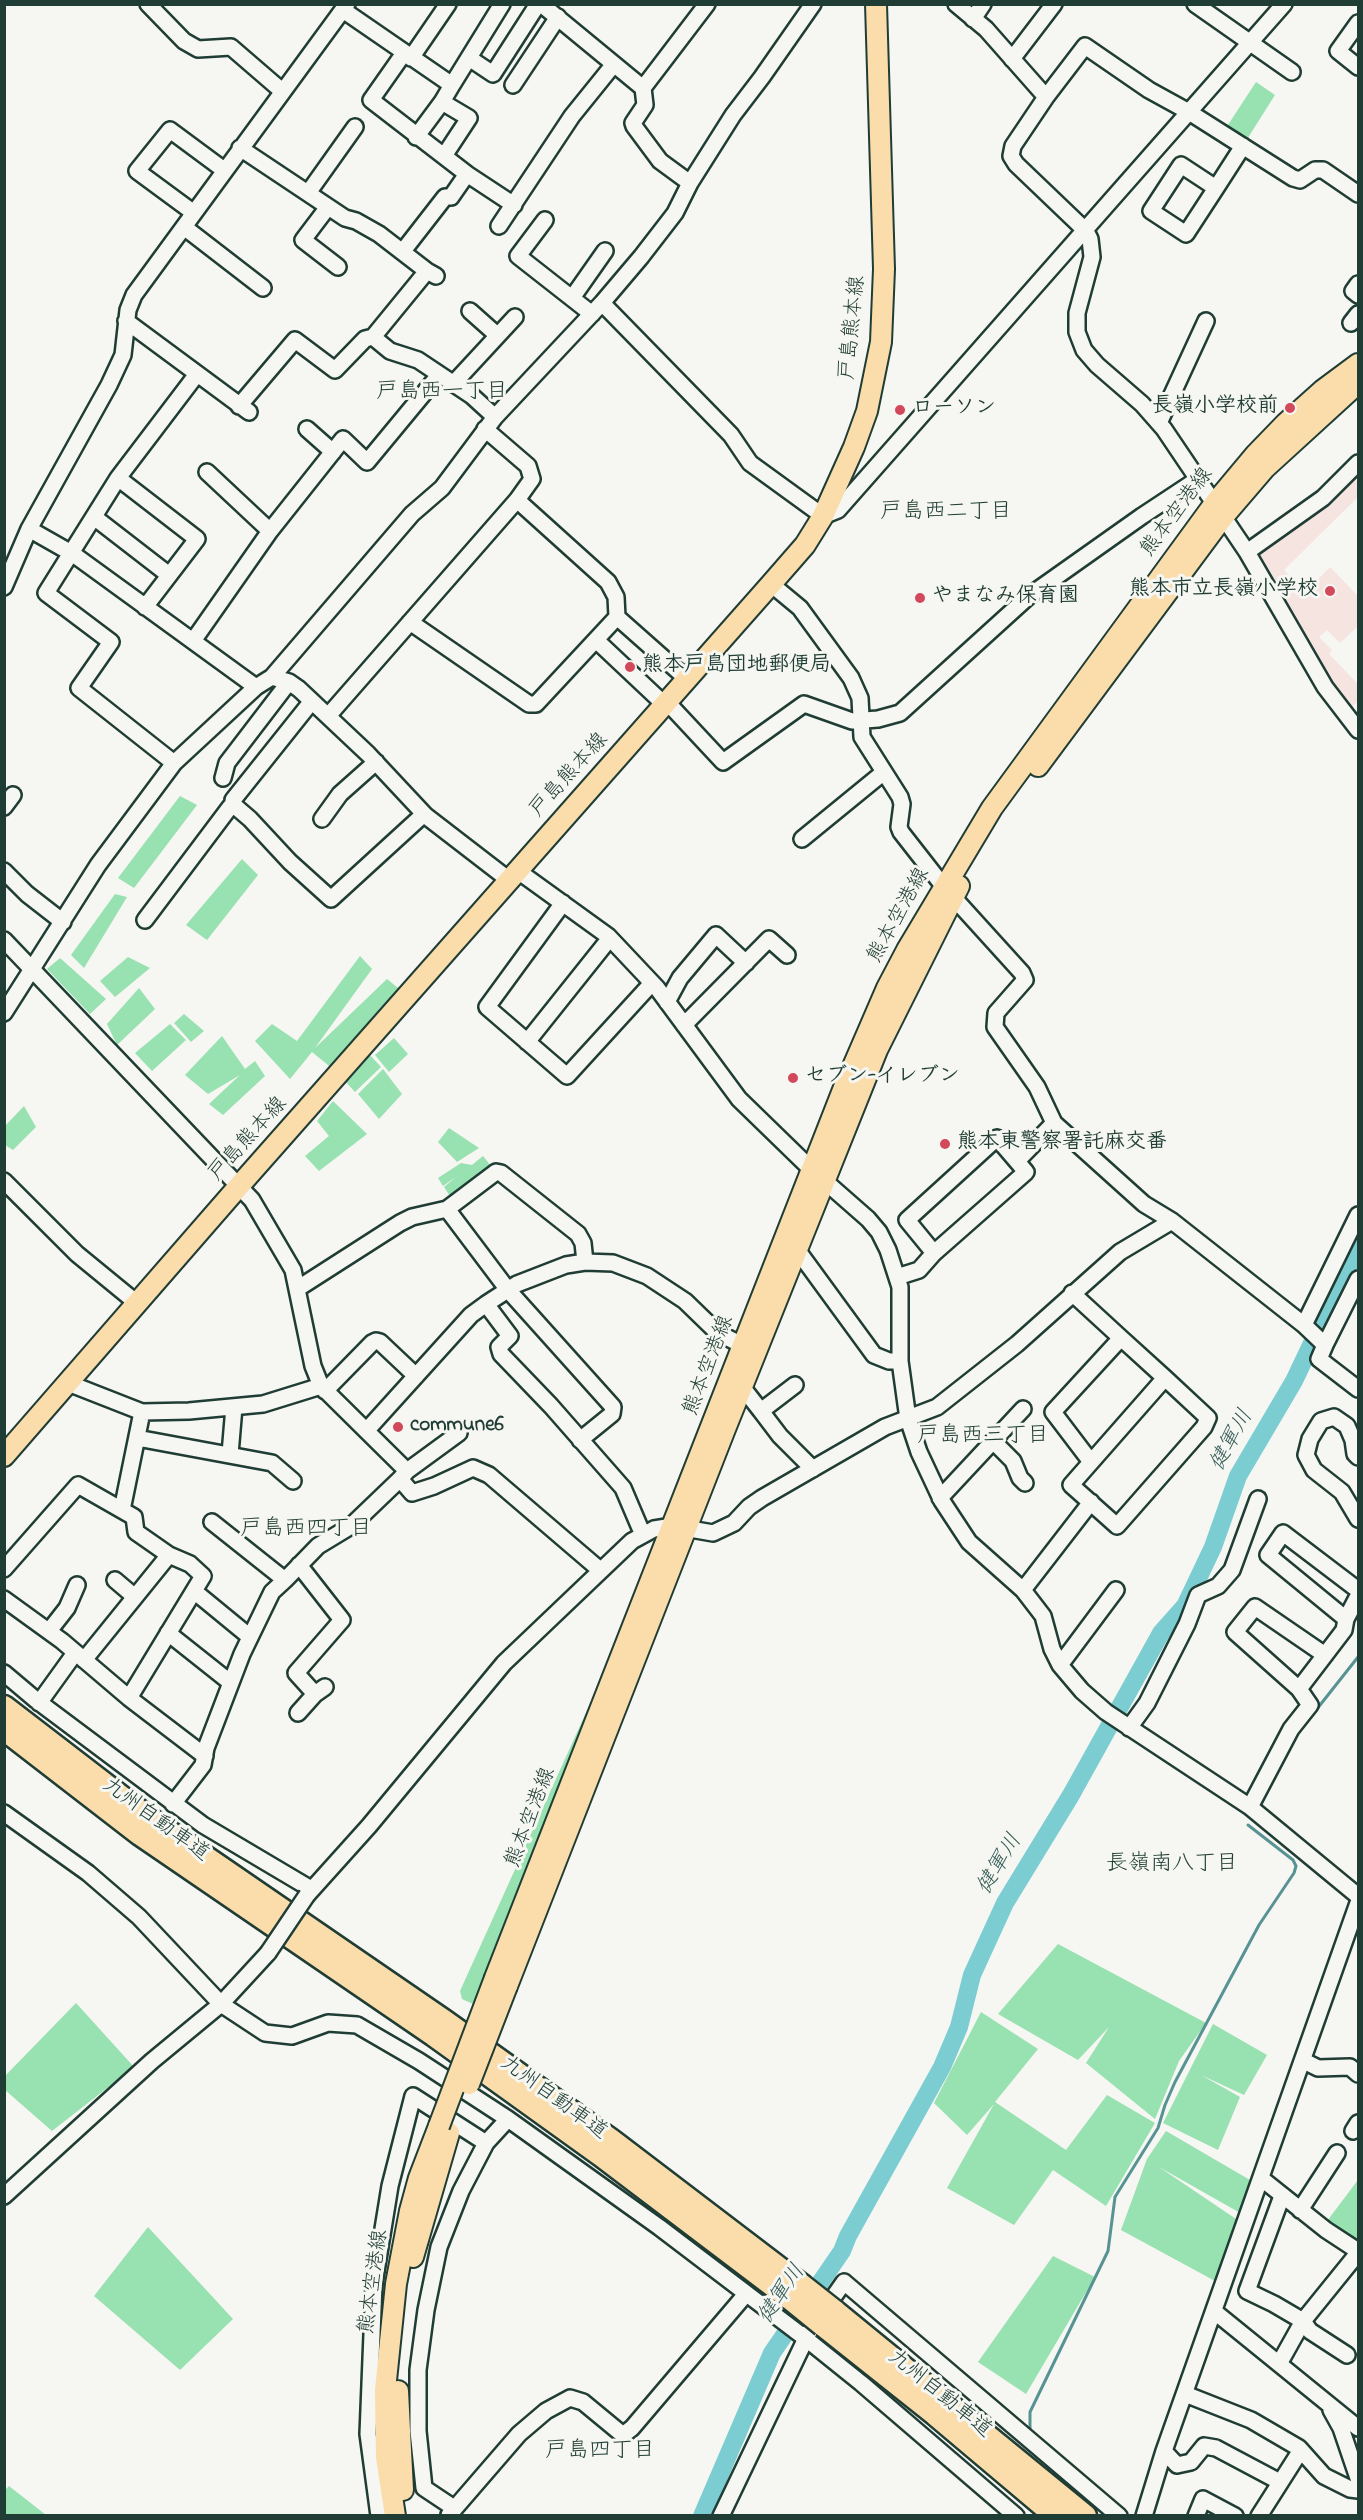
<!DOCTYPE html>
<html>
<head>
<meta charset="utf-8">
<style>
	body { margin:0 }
	#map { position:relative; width:1363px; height:2520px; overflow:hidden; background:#f6f6f2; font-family:"Indie Flower",sans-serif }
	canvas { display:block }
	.frame { position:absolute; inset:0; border:6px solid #1f3d34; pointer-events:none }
</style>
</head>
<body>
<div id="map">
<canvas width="1363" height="2520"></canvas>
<div class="frame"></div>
</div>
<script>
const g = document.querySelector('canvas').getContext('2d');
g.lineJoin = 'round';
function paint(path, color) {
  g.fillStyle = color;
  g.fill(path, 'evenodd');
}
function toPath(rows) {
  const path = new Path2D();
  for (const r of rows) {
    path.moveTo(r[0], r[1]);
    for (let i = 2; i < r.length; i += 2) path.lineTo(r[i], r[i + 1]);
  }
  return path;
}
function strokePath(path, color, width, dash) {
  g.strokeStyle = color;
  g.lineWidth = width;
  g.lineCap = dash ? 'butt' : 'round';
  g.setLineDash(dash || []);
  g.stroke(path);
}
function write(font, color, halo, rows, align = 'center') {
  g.font = font + ' "Indie Flower","Klee One",sans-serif';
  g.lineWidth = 6;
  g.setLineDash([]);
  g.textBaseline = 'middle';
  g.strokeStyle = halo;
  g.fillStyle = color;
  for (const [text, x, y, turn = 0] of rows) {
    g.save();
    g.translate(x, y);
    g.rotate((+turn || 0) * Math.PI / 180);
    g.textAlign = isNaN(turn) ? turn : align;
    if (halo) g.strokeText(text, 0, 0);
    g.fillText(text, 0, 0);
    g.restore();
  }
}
paint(toPath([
	[1358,468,1358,497,1284,570,1306,592,1330,567,1358,596,1358,626,1340,643,1327,630,1319,637,1332,650,1329,654,1358,684,1358,701,1349,710,1331,686,1258,551]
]), '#f6e4e1');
paint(toPath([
	[1256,82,1275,95,1244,144,1224,131],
	[180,796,197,805,134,888,118,878],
	[242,859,258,875,207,940,186,925],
	[115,894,127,897,84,968,71,955],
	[360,956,372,969,315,1048,387,979,403,992,339,1074,312,1052,290,1079,255,1041,272,1024,297,1041],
	[128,957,150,968,115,997,100,981],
	[60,958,106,999,90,1014,47,969],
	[139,988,155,1009,117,1045,107,1024],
	[184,1014,204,1031,191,1042,174,1023],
	[170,1024,186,1040,152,1071,135,1053],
	[222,1036,245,1069,255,1061,265,1076,223,1115,209,1104,240,1075,208,1094,185,1075],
	[394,1038,408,1054,389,1072,375,1055],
	[370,1055,381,1067,355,1092,345,1081],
	[383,1069,402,1094,379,1119,358,1094],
	[333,1101,367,1134,319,1171,305,1156,329,1136,317,1121],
	[24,1106,36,1127,13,1150,5,1145,5,1126],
	[449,1128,479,1148,457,1162,438,1142],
	[483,1156,491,1166,452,1199,444,1187,456,1177,443,1186,438,1178,461,1163,472,1165],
	[598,1686,515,1895,473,2004,462,1999,460,1991],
	[1058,1944,1206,2023,1179,2061,1155,2119,1086,2063,1109,2027,1078,2060,998,2014],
	[76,2003,134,2067,52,2131,5,2090,5,2076],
	[981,2012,1038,2049,995,2102,1066,2150,1107,2095,1155,2123,1106,2206,1053,2170,1014,2225,947,2188,994,2104,967,2135,934,2103],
	[1213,2024,1267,2055,1244,2095,1201,2075,1240,2097,1218,2150,1163,2123],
	[1166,2131,1250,2180,1242,2214,1159,2167,1239,2221,1215,2281,1121,2230,1147,2159],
	[1358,2180,1358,2247,1324,2225],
	[148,2227,233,2319,180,2370,94,2296],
	[1053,2256,1095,2277,1026,2394,978,2362],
	[9,2486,46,2515,5,2515,5,2490]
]), '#98e1b0');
strokePath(toPath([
	[1306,1357,1314,1363],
	[1294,1738,1358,1657],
	[1030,2434,1030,2412,1108,2251,1115,2197,1158,2128,1165,2105,1175,2082,1259,1925,1294,1873,1296,1866,1293,1860,1248,1825]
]), '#579393', 3);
strokePath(toPath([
	[702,2516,772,2353,842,2251,848,2236,942,2067,959,2027,972,1975,1005,1903,1071,1795,1161,1633,1185,1606,1213,1547,1238,1476,1294,1381,1358,1246]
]), '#7ccdd2', 18);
const minor = toPath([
	[148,4,184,41,198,49,231,47,282,91],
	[541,4,643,88,707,4],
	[956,4,986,29,1046,97,1013,146,1011,156,1016,164,1086,231,1090,239,1092,257,1077,313,1077,332,1084,350,1097,365,1142,404,1164,429,1247,552,1325,687,1358,730],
	[1195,4,1292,72],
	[343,10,452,85,442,102,416,137],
	[973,19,983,4],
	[1358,23,1338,51,1358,67],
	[404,53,371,100,467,174],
	[411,58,448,4],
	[469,58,493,74,538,4],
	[1012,59,1054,4],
	[452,85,502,4],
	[513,85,558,17],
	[643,88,645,105,633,123,634,126,660,161,690,183],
	[1046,97,1085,46,1149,90,1189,112,1293,178,1300,180,1315,170,1323,170,1358,194],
	[442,102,469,118,444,156],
	[240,148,345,218,356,221,379,234,427,271],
	[1216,188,1181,165,1151,211,1186,234,1216,188,1243,146],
	[308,193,355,127],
	[328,207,303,240,338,267],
	[194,213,137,171,170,130,224,170],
	[545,220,518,256,592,314],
	[499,226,572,116,614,64],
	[184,227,263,288],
	[403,251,445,197,451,197,467,174,514,205],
	[436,276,427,271,373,337,390,351,418,360,472,396,495,417],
	[1358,284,1353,291,1358,295],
	[572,298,605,251],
	[602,303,731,435,750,463,823,516,838,510,1284,4],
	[470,311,497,335],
	[126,321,249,412],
	[1351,323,1358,314],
	[453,384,515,317],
	[239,406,295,340,335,370,365,339,373,337],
	[1159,423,1206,321],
	[307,429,333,452],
	[207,472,270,531],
	[118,478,197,539,145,607],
	[517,500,608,582,616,597,617,617,687,679],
	[94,517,169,575],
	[29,529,73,554,256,687],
	[1247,552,1323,498,1358,463],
	[771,584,800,608,851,678,860,698,862,737,900,797,902,804,899,827,901,832,944,887,1022,973,1025,980,996,1013,995,1027,1037,1087,1054,1123,1144,1204,1172,1221,1304,1325,1325,1345,1319,1359,1358,1389],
	[4,587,29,529,109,385,123,355,128,310,134,295,347,4],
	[410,622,529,704,536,704,617,617],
	[596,640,665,705],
	[193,641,270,531,343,439,367,462,439,375],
	[272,677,289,682,299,689,368,754,426,816,509,880],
	[667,702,723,762,804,704,852,721,878,719,900,713,1029,596,1142,516,1198,479],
	[328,716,517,500,532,479,528,466,485,429],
	[174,763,79,688,111,642,46,593,118,478,197,374],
	[223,778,227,763,289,682],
	[4,807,13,795],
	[233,807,233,800,312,701],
	[322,819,340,794,376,762],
	[802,839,884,772],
	[4,871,27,894,63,922],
	[518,871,608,936,657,988,739,1099,811,1169,868,1219,879,1232,888,1250,900,1287,900,1361,908,1419,919,1452,942,1501,969,1542,1023,1590,1043,1616,1052,1649,1060,1665,1082,1691,1106,1712,1250,1807,1358,1896],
	[563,903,487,1007,567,1076,652,983],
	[145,920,230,807,236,807,250,819,290,862,331,899,424,814],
	[4,940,252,1200,293,1270,313,1366,321,1386,407,1471,400,1479,412,1493,434,1486,473,1468,489,1475,600,1570],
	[667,1002,680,978,716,935,746,963],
	[4,1013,98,865,174,763,256,687,272,677,412,514,442,488,495,417,602,303,641,257,675,213,690,183,733,115,762,77,813,4],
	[684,1025,769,939,787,955],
	[527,1042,610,938],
	[1017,1161,1054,1123],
	[4,1181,77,1254,138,1304],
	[447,1209,508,1290,613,1407,612,1414,580,1440],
	[798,1251,874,1355,889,1361,900,1361],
	[897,1277,919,1270,934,1253,907,1220,997,1138,1026,1172,934,1253],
	[297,1289,400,1223,412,1217,447,1209,496,1172,501,1173,578,1234,583,1243,585,1262],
	[1072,1293,1121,1338,1165,1378,1208,1418,1204,1427,1117,1526,1071,1485,1165,1378],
	[486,1304,517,1284,566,1265,585,1262,613,1263,647,1276,685,1301,718,1333,744,1346],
	[1304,1325,1358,1215],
	[1325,1345,1358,1279],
	[68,1383,142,1412,189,1411,263,1404,321,1386],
	[743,1388,761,1411,795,1385],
	[325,1391,372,1343,376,1341,380,1342,416,1376],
	[761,1411,780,1436,813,1469],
	[367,1430,471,1315,486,1304,510,1336,499,1347,501,1354,551,1406,623,1488,643,1535],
	[137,1438,272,1463,293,1481],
	[993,1441,1013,1461,1020,1478,1025,1483],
	[230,1454,234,1407],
	[1358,1457,1355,1454,1353,1440,1347,1426,1334,1417,1321,1421,1310,1439,1306,1455,1314,1470,1342,1492,1358,1519],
	[1091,1462,1053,1412,1121,1338],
	[407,1471,459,1433],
	[940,1498,1023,1409],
	[122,1510,142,1412],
	[212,1522,285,1580,318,1546,351,1526,400,1479],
	[299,1565,342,1620,296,1673,315,1694],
	[4,1569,78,1485,134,1517,136,1532,169,1555,190,1564,203,1576,129,1698],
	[115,1580,135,1597],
	[1023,1590,1091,1502],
	[194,1591,250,1637],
	[4,1599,62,1641,129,1698,205,1756],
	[1346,1619,1268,1555,1283,1533,1358,1590],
	[49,1631,67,1608,77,1585],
	[168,1633,231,1683],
	[84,1660,169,1555],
	[1060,1665,1116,1590],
	[4,1673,36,1700,203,1825,311,1889],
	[1299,1689,1235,1632,1255,1607,1325,1655],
	[39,1703,75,1653],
	[298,1713,315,1694,325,1687],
	[1129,1728,1147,1703,1187,1624,1198,1595,1218,1586,1232,1570,1258,1499],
	[173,1804,203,1765,206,1748,242,1654,272,1592,285,1580],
	[1250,1807,1291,1729,1310,1705,1299,1689,1344,1630,1346,1619,1358,1596],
	[4,1813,88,1873,139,1917,221,2004,265,2033,292,2036,328,2023,357,2025,419,2061,508,2119,659,2227,805,2338,861,2383,1016,2516],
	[307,1895,369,1826,504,1663,632,1541,654,1529,673,1526,713,1533,734,1523,749,1507,762,1498,885,1427,937,1407,1017,1344,1120,1252,1172,1221],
	[1304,2061,1318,2068,1350,2067,1358,2074],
	[1353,2131,1358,2123],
	[1262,2179,1326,2230,1358,2251],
	[4,2196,152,2061,221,2004,268,1953],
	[1282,2196,1247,2291,1274,2304,1303,2321,1310,2331,1347,2355],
	[1300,2210,1337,2153],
	[823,2312,844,2282,1119,2516],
	[1215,2312,1358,2428],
	[1279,2364,1303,2321,1358,2253],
	[1185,2394,1251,2420,1299,2448,1324,2476,1350,2489,1358,2490],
	[1331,2410,1341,2428,1358,2478],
	[1164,2451,1177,2465,1191,2462,1204,2446,1216,2448,1280,2482],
	[454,2508,424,2488,418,2431,418,2370,426,2310,439,2247,461,2191,486,2143,508,2119],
	[449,2515,519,2434,546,2411,570,2398,583,2402,623,2435,632,2428,746,2294],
	[379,2516,368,2434,374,2284,390,2186,413,2096,486,2143],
	[721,2516,809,2332],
	[1144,2516,1164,2451,1358,1903],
	[1196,2516,1203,2499,1235,2516],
	[1259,2516,1301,2450]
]);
const major = toPath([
	[1038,766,1223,517,1265,468,1358,383],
	[4,1456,239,1186,771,584,805,545,823,516,854,447,867,411,881,342,884,269,876,4],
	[495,1978,845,1085,887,988,907,950,992,808,1215,503,1256,454,1285,424,1323,390,1358,364],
	[507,1986,725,1429,877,1050,959,886],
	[413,2257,449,2133],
	[398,2391,403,2490],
	[395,2516,386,2457,385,2390,396,2284,410,2211,419,2178,439,2126]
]);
const highway = toPath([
	[4,1707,151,1820,444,2021,612,2141,801,2285],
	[4,1729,140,1834,434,2035,601,2155,791,2299],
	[834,2311,1085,2516],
	[823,2325,935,2414,1056,2516]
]);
strokePath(minor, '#1f3d34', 20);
strokePath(major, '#1f3d34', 24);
strokePath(highway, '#1f3d34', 27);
strokePath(minor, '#f6f6f2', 15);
strokePath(major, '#faddab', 20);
strokePath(highway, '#faddab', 22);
const minorBridge = toPath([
	[268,1953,307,1895]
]);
const majorBridge = toPath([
	[469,2084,507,1986],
	[439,2126,495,1978]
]);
const highwayBridge = toPath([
	[801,2285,834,2311],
	[791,2299,823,2325]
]);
strokePath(minorBridge, '#1f3d34', 20, []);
strokePath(majorBridge, '#1f3d34', 24, []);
strokePath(highwayBridge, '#1f3d34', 27, []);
strokePath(minorBridge, '#f6f6f2', 15);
strokePath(majorBridge, '#faddab', 20);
strokePath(highwayBridge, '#faddab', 22);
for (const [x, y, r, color] of [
	[1290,408,6,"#d1495b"],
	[900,410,6,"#d1495b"],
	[1330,591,6,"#d1495b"],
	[920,598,6,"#d1495b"],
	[630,667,6,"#d1495b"],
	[793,1078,6,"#d1495b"],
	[945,1144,6,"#d1495b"],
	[398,1427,6,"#d1495b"]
]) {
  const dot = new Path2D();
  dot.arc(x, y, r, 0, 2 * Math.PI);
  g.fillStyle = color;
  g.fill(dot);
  strokePath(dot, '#f6f6f2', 2);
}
write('21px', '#1f3d34', '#f6f6f2', [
	["戸島熊本線",854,328,-84],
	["熊本空港線",1178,513,-53],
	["戸島熊本線",570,776,-48],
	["熊本空港線",900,916,-61],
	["戸島熊本線",249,1140,-48],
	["熊本空港線",710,1366,-69],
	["熊本空港線",532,1818,-69],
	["九州自動車道",155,1821,36],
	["九州自動車道",553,2099,36],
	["熊本空港線",375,2282,-82],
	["九州自動車道",939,2395,39]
]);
write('bold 21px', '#1f3d34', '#f6f6f2', [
	["長嶺小学校前",1278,408,"right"],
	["ローソン",912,410],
	["熊本市立長嶺小学校",1318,591,"right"],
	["やまなみ保育園",932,598],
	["熊本戸島団地郵便局",642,667],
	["セブン-イレブン",805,1078],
	["熊本東警察署託麻交番",957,1144],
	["commune6",410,1427]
], 'left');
write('22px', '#1f3d34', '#f6f6f2', [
	["戸島西一丁目",442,393],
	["戸島西二丁目",946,513],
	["戸島西三丁目",983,1437],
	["戸島西四丁目",306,1530],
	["長嶺南八丁目",1172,1865],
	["戸島四丁目",600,2452]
]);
write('italic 22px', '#325a54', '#f6f6f2', [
	["健軍川",1233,1441,-61],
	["健軍川",1001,1865,-59],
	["健軍川",783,2295,-56]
]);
</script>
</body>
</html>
